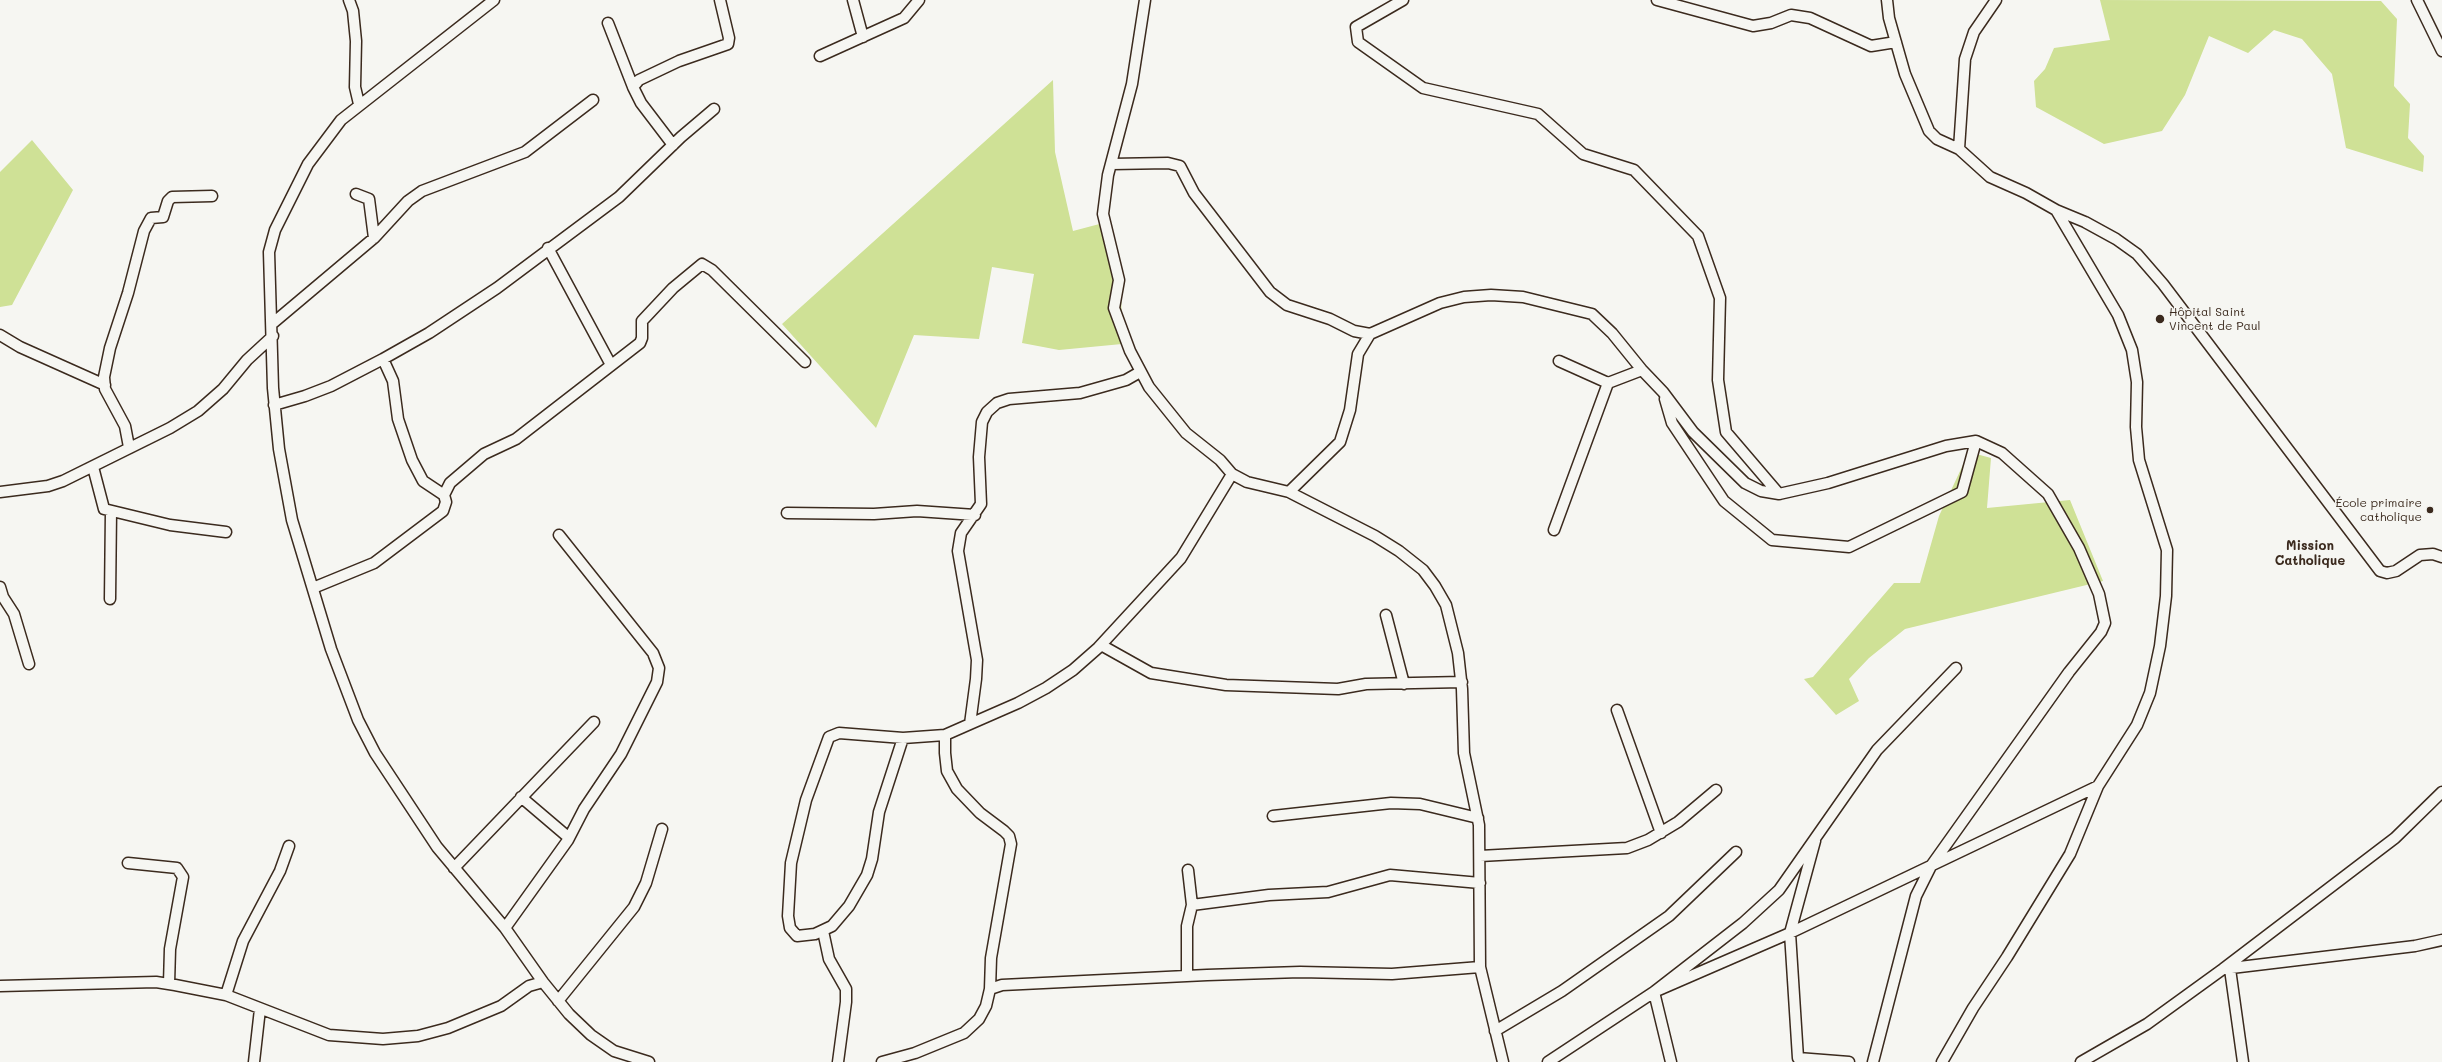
<!DOCTYPE html>
<html>
<head>
<meta charset="utf-8">
<style>
	body { margin:0 }
	canvas { display:block; background:#f6f6f2 }
</style>
</head>
<body>
<canvas width="2442" height="1062"></canvas>
<script>
const g = document.querySelector('canvas').getContext('2d');
g.lineJoin = 'round';
function paint(path, color) {
  g.fillStyle = color;
  g.fill(path, 'evenodd');
}
function toPath(rows) {
  const path = new Path2D();
  for (const r of rows) {
    path.moveTo(r[0], r[1]);
    for (let i = 2; i < r.length; i += 2) path.lineTo(r[i], r[i + 1]);
  }
  return path;
}
function strokePath(path, color, width, dash) {
  g.strokeStyle = color;
  g.lineWidth = width;
  g.lineCap = dash ? 'butt' : 'round';
  g.setLineDash(dash || []);
  g.stroke(path);
}
function write(font, color, halo, rows, align = 'center') {
  g.font = font + ' Mali,sans-serif';
  g.lineWidth = 3;
  g.setLineDash([]);
  g.textBaseline = 'middle';
  g.strokeStyle = halo;
  g.fillStyle = color;
  for (const [text, x, y, turn = 0] of rows) {
    g.save();
    g.translate(x, y);
    g.rotate((+turn || 0) * Math.PI / 180);
    g.textAlign = isNaN(turn) ? turn : align;
    if (halo) g.strokeText(text, 0, 0);
    g.fillText(text, 0, 0);
    g.restore();
  }
}
paint(toPath([
	[2100,0,2381,1,2397,19,2394,86,2410,104,2408,138,2424,156,2423,172,2346,148,2332,74,2302,39,2274,30,2248,53,2209,36,2185,95,2162,131,2104,144,2036,107,2034,81,2045,69,2054,48,2110,40],
	[1053,80,1055,152,1073,231,1107,222,1121,281,1122,344,1059,350,1022,343,1034,274,992,267,979,339,914,335,876,428,782,324],
	[32,140,73,190,12,305,0,307,0,172],
	[1969,452,1991,458,1987,508,2070,500,2103,581,1905,629,1869,658,1849,679,1859,701,1836,715,1804,679,1813,677,1894,583,1920,583,1939,516]
]), '#cfe196');
const minor = toPath([
	[349,0,353,11,356,41,355,87,359,104],
	[494,0,341,120,308,164,275,230,269,252,273,388,279,449,292,520,331,649,358,720,375,753,437,847,505,928,543,982,569,1014,591,1035,614,1051,649,1062],
	[853,0,863,37],
	[1145,0,1132,84,1108,175,1103,214,1119,280,1114,308,1130,351,1149,387,1186,433,1220,460,1232,474,1247,482,1289,492,1375,536,1399,551,1423,570,1435,586,1446,605,1458,653,1462,689,1464,753,1479,825,1480,967,1503,1062],
	[1403,0,1356,27,1358,42,1423,88,1538,114,1583,154,1634,170,1698,236,1720,298,1718,380,1726,432,1779,494],
	[1657,0,1753,26,1771,23,1791,15,1810,18,1871,46,1896,42],
	[1887,0,1889,18,1905,74,1929,131,1937,139,1959,149,1990,177,2026,193,2056,210,2118,315,2132,350,2137,382,2136,427,2139,460,2167,550,2166,596,2160,646,2150,693,2137,725,2098,786,2070,854,2007,957,1973,1008,1942,1062],
	[2417,0,2442,51],
	[608,23,633,87],
	[820,56,904,18,919,0],
	[673,145,641,103,633,87,639,80,679,61,728,44,729,38,720,0],
	[1959,149,1965,59,1974,32,1996,0],
	[1112,164,1168,163,1180,166,1194,193,1270,292,1287,305,1330,319,1354,331,1370,334,1440,303,1464,297,1491,295,1523,297,1592,314,1612,333,1642,370,1663,392,1693,432,1745,483,1761,491,1779,494,1828,483,1946,446,1976,441,2002,453,2048,494,2079,548,2099,594,2105,623,2101,632,2069,672,1931,866,1916,896,1873,1062],
	[2056,210,2085,222,2116,239,2137,254,2163,284,2380,571,2387,573,2396,571,2420,555,2433,554,2442,557],
	[374,238,408,201,422,191,525,152,593,100],
	[548,248,611,365],
	[273,323,374,238,369,199,356,194],
	[0,335,20,347,105,385],
	[383,359,393,381,398,419,412,460,423,481,444,495],
	[1559,361,1608,383],
	[1665,399,1672,423,1724,501,1772,540,1849,547,1962,492,1976,441],
	[274,405,305,396,331,386,383,359,429,333,497,288,619,197,681,137,714,109],
	[129,447,125,426,105,389,104,377,110,348,128,293,144,231,151,218,163,217,168,201,172,197,212,196],
	[93,467,104,509,170,525,226,532],
	[0,492,48,486,63,481,170,428,198,411,223,389,247,360,273,336],
	[1289,492,1340,442,1350,410,1358,354,1370,334],
	[787,513,874,514,917,511,975,515],
	[1554,530,1608,383,1642,370],
	[0,587,3,597,14,614,29,664],
	[313,588,374,563,443,511,446,502,444,495,450,483,484,454,516,439,640,343,642,338,642,321,673,288,702,264,712,270,805,362],
	[110,599,111,511],
	[1386,615,1404,684],
	[1101,645,1151,673,1226,685,1338,689,1366,684,1462,682],
	[1617,710,1661,833],
	[970,724,1018,703,1046,688,1073,670,1098,648,1181,558,1232,474],
	[903,738,879,812,872,859,867,875,849,906,832,926,815,934,797,936,790,928,788,916,791,863,806,800,829,737,839,733,903,738,945,735],
	[521,797,568,837],
	[1273,816,1391,803,1420,804,1478,818],
	[1815,841,1790,933,1798,1058,1849,1062],
	[1480,856,1627,848,1648,840,1678,822,1716,790],
	[128,863,177,868,183,877,170,949,169,984],
	[454,868,594,722],
	[1192,905,1269,895,1328,892,1390,875,1480,883],
	[505,928,568,840,584,809,621,754,657,682,659,668,653,653,559,535],
	[823,931,829,959,846,989,846,1002,838,1062],
	[2223,969,2415,946,2442,940],
	[2230,969,2243,1062],
	[1187,975,1187,926,1192,905,1188,870],
	[0,986,156,982,175,985,226,995,329,1035,383,1039,418,1036,448,1028,501,1006,529,986,543,982],
	[990,989,1002,985,1207,975,1300,972,1392,974,1480,967],
	[226,995,243,941,280,871,289,846],
	[558,1001,634,907,646,883,662,829],
	[1495,1031,1562,991,1669,916,1736,852],
	[254,1062,260,1009],
	[882,1062,915,1053,964,1033,979,1019,986,1006,990,989,991,958,1011,844,1009,836,1004,831,980,813,957,789,947,771,945,753,945,735,970,724,976,679,977,660,958,551,961,533,981,504,979,457,982,422,987,412,997,403,1009,399,1080,393,1126,380,1140,372],
	[1548,1062,1654,992,1743,923,1779,890,1877,750,1956,668],
	[1671,1062,1654,992,1790,933,2098,786],
	[2081,1062,2147,1024,2223,969,2395,838,2442,792]
]);
strokePath(minor, '#3b2a1e', 13);
strokePath(minor, '#f6f6f2', 10);
for (const [x, y, r, color] of [
	[2160,319,5,"#3b2a1e"],
	[2430,510,4,"#3b2a1e"]
]) {
  const dot = new Path2D();
  dot.arc(x, y, r, 0, 2 * Math.PI);
  g.fillStyle = color;
  g.fill(dot);
  strokePath(dot, '#f6f6f2', 1.5);
}
write('12px', '#3b2a1e', '#f6f6f2', [
	["Hôpital Saint",2169,312],
	["Vincent de Paul",2169,326],
	["École primaire",2422,503,"right"],
	["catholique",2422,517,"right"]
], 'left');
write('bold 13px', '#3b2a1e', '#f6f6f2', [
	["Mission",2310,546],
	["Catholique",2310,561]
]);
</script>
</body>
</html>
